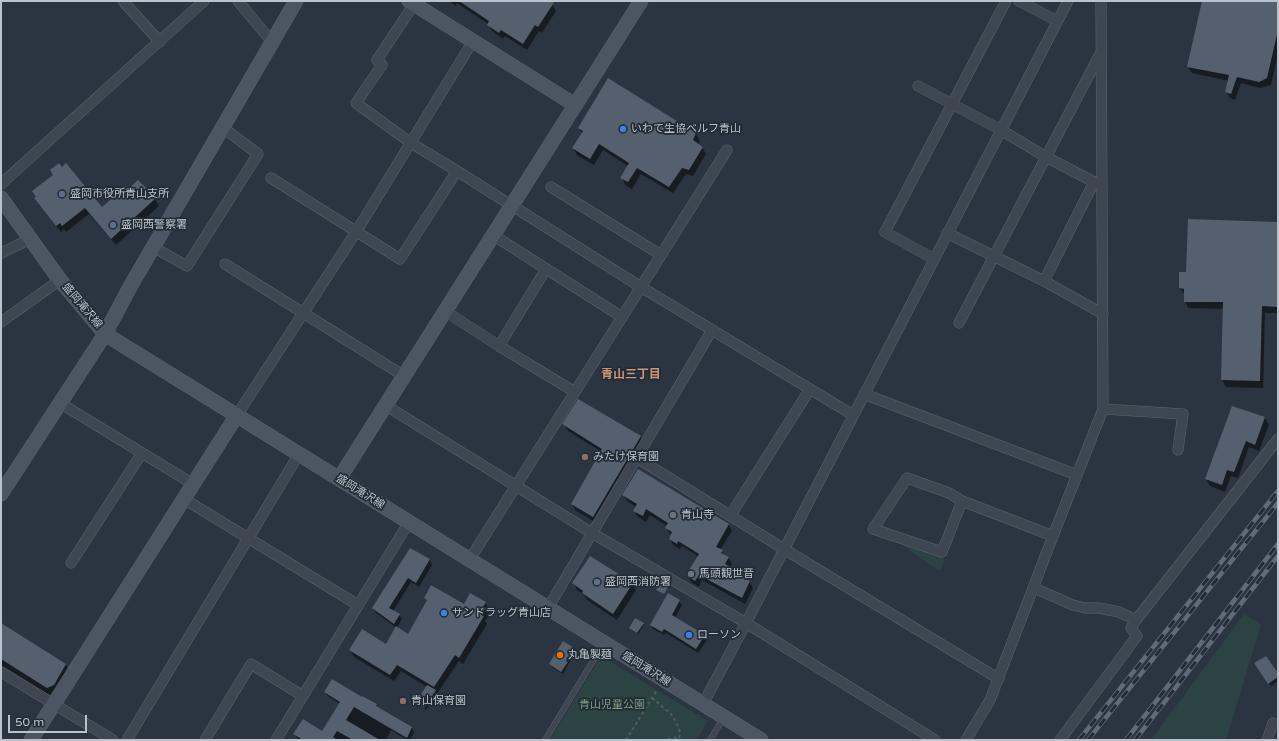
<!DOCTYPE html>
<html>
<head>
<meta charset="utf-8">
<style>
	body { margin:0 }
	#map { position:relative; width:1279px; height:741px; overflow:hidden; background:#2a3541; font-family:"Varela Round",sans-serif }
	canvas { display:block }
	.frame { position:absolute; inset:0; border:2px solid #bbc2cb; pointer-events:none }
	.scale { position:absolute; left:8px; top:715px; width:79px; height:18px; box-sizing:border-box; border:2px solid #bbc2cb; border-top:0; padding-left:5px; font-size:12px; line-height:14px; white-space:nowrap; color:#bbc2cb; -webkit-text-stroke:3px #222c36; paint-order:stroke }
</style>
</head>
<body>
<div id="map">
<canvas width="1279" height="741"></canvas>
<div class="frame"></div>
<div class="scale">50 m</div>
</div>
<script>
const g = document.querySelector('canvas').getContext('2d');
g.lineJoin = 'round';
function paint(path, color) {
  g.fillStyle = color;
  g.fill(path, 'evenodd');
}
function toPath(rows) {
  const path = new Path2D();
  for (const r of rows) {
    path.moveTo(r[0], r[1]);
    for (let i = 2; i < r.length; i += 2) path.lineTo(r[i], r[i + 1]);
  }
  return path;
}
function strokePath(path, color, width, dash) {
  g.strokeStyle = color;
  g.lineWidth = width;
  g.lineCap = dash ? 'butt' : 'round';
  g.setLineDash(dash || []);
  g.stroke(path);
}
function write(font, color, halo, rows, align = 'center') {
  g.font = font + ' "Varela Round","Noto Sans JP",sans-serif';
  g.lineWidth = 3.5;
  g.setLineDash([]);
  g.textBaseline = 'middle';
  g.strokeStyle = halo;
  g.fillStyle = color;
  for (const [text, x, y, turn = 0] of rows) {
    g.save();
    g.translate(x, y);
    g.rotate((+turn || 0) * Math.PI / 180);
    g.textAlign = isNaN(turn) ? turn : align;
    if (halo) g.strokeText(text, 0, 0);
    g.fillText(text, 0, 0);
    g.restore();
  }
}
paint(toPath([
	[894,539,943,557,944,563,940,570,935,568],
	[1244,614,1261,625,1226,740,1151,740],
	[601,656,708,721,696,740,550,740]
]), '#2c4343');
paint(toPath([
	[449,1,548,1,552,4,556,11,542,33,539,31,527,50,505,36,503,39,492,31,488,24,457,3,456,6],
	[1203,1,1278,1,1278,53,1271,85,1260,88,1241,83,1235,100,1230,98,1226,91,1229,81,1192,73,1188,67],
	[608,80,696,134,700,141,698,145,702,147,706,154,693,176,686,174,673,193,641,174,632,189,625,185,622,178,628,166,603,150,594,165,577,155,573,148,582,133,579,128],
	[128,190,155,199,159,206,116,245,89,214,66,232,64,229,61,232,39,205,35,199,101,209],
	[1278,223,1278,313,1265,313,1263,388,1226,387,1222,380,1224,309,1188,308,1185,301,1185,295,1180,288,1187,273],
	[1233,407,1265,418,1269,425,1259,451,1249,447,1238,478,1231,476,1225,492,1210,486,1206,479],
	[564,424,640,436,644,443,597,523,576,511,572,504,602,452,568,431],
	[638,470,729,525,732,531,720,550,725,556,728,557,732,564,730,567,746,576,753,588,745,604,702,580,699,587,691,582,688,575,699,557,682,546,680,549,673,545,670,539,671,535,666,528,667,526,650,515,646,522,638,517,634,511,636,507,627,501,623,495],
	[410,549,430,560,432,565,419,587,411,582,393,611,399,615,402,619,397,628,408,635,427,601,425,598,464,606,485,603,489,610,487,613,489,615,485,621,487,624,463,664,459,661,426,710,419,705,417,702,427,687,401,671,394,681,354,657,350,650,386,645,397,628,376,613,373,608],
	[574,583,632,583,636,590,617,620,587,600,583,594,577,590],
	[679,601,682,605,675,618,705,636,707,640,698,653,666,633,664,635,653,629,651,625],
	[1,624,66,665,72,675,53,698,1,665],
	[643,624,644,625,638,634,631,629],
	[563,643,574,649,575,652,563,674,552,667,550,664],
	[1257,666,1278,675,1278,681,1271,686],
	[325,692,362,699,376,705,379,709,412,728,414,732,410,740,407,740,391,730,386,740,300,740,297,738,294,734,322,732,340,704,328,696]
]), '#0007');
paint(toPath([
	[459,1,555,1,538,27,535,25,523,44,501,30,499,33,487,25,489,21],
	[1202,1,1278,1,1278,30,1267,78,1259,82,1237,77,1231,94,1225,92,1229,75,1187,67],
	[608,78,696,133,693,140,703,147,689,170,682,168,669,187,637,168,628,182,620,178,629,163,599,144,590,159,572,148,583,131,578,128],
	[59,163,62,167,66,163,102,207,126,186,128,189,138,180,156,198,111,239,85,208,62,226,60,223,56,226,34,198,36,197,32,191,53,175,50,170],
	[1188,219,1278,222,1278,307,1262,306,1260,381,1221,380,1223,302,1184,302,1184,289,1179,288,1179,272,1186,272],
	[578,399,641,436,593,517,571,504,602,449,562,424],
	[1232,406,1265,417,1255,445,1246,441,1234,472,1227,470,1222,485,1205,479],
	[638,469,729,524,716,547,723,550,721,553,729,557,725,564,747,576,745,579,750,581,742,598,699,575,695,581,686,575,699,554,678,541,677,544,669,539,672,532,665,528,668,523,646,509,643,516,633,511,637,504,622,495],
	[410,548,430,559,416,583,408,578,389,608,400,614,394,624,372,608],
	[590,556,633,583,613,614,582,593,583,591,572,583],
	[661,581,669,585,664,594,656,590],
	[431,585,464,604,470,593,486,602,483,607,486,608,481,615,484,616,459,658,455,655,434,687,397,665,390,675,349,650,362,629,386,644,396,626,408,634,427,600,424,598],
	[668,593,680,600,672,615,705,635,696,649,664,629,662,632,650,625],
	[635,618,644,623,637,633,629,628],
	[1,623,66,664,54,685,47,688,1,659],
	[563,641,574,648,566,661,568,662,561,672,549,664],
	[1266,656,1278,673,1278,677,1268,684,1254,663],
	[332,679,362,697,362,696,377,704,376,706,412,727,407,738,354,707,346,720,380,740,353,740,337,731,333,737,337,740,303,740,293,734,303,719,322,731,340,702,324,692],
	[427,685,436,690,424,708,416,702]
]), '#55606e');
const lane = toPath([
	[545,740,604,643],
	[710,740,724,717]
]);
const street = toPath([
	[123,1,160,42],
	[238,1,272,42],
	[1019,1,1057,21],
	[414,4,377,60,382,65,356,103,411,143,457,171],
	[918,86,1001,130,1046,157,1102,186],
	[271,178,400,259,457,171,641,287,853,415],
	[1094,182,1044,281,1103,314],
	[1,184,204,1],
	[551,187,661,255],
	[947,233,1044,281],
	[493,235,622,317],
	[153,247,187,266,258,154,226,130],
	[1,253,30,239],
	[934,259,885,232,1006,1],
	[225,264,404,376],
	[546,269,499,346,575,392],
	[445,311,499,346],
	[1,322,60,280],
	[959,323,1100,54],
	[864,394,1077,475],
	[60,403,193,484],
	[385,405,592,533,746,623,935,740],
	[1103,409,1183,414,1178,450],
	[237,415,356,232,473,41],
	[637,458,784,549,999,679],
	[184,499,358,605],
	[962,501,949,493,907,478,873,529,942,552,962,501,1053,536],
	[730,516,810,389],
	[470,559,727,150],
	[71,563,142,453],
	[1034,588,1073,605,1085,608,1099,608,1119,612,1136,620],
	[548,608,712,330],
	[1,672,113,740],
	[703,704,746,623,1068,1],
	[127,740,299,454],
	[205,740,251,664,303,696],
	[276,740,409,522],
	[966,740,990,700,1053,536,1103,409,1101,1],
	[1060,740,1137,636,1131,628,1136,620,1278,439],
	[1267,740,1273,723,1278,725]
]);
const secondary = toPath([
	[409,1,575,105],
	[1,198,60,280,105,334,761,740],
	[339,479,641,1],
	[1,494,105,334,130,287,296,1],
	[31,740,237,415]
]);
strokePath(lane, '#5c656e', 6);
strokePath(street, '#5c656e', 11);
strokePath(secondary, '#5c656e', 15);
strokePath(toPath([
	[652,698,671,714,676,722,680,732,679,740],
	[626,740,657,690],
	[662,740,679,737]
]), '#4c5f61', 2, [3, 3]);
strokePath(lane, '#3e4751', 5);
strokePath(street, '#3e4751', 10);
strokePath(secondary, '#4c5663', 14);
const rail = toPath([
	[1079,740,1278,491],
	[1088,740,1278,503],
	[1126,740,1278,544],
	[1135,740,1278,556]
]);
strokePath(rail, '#606b77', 4.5);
strokePath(rail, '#222c36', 3, [9]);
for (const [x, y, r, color] of [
	[623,129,4,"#3f7fe0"],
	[62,194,4,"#5c6f8a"],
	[113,225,4,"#5c6f8a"],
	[585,457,4,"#8d6e63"],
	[673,515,4,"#6b7280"],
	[691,574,4,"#6b7280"],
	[597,582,4,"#5c6f8a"],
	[444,613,4,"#3f7fe0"],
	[689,635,4,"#3f7fe0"],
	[560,655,4,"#e8710a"],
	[403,701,4,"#8d6e63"]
]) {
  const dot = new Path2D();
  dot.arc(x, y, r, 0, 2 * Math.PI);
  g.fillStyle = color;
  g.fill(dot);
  strokePath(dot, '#222c36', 1.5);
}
write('11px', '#bbc2cb', '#222c36', [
	["いわて生協ベルフ青山",631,129],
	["盛岡市役所青山支所",70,194],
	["盛岡西警察署",121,225],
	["みたけ保育園",593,457],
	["青山寺",681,515],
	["馬頭観世音",699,574],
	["盛岡西消防署",605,582],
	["サンドラッグ青山店",452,613],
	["ローソン",697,635],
	["丸亀製麺",568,655],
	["青山保育園",411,701]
], 'left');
write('11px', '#bbc2cb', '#222c36', [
	["盛岡滝沢線",82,306,50],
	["盛岡滝沢線",360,492,32],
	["盛岡滝沢線",646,669,32]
]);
write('11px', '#7b9e81', '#222c36', [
	["青山児童公園",612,705]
]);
write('bold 12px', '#cd9573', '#222c36', [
	["青山三丁目",631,375]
]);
</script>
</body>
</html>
